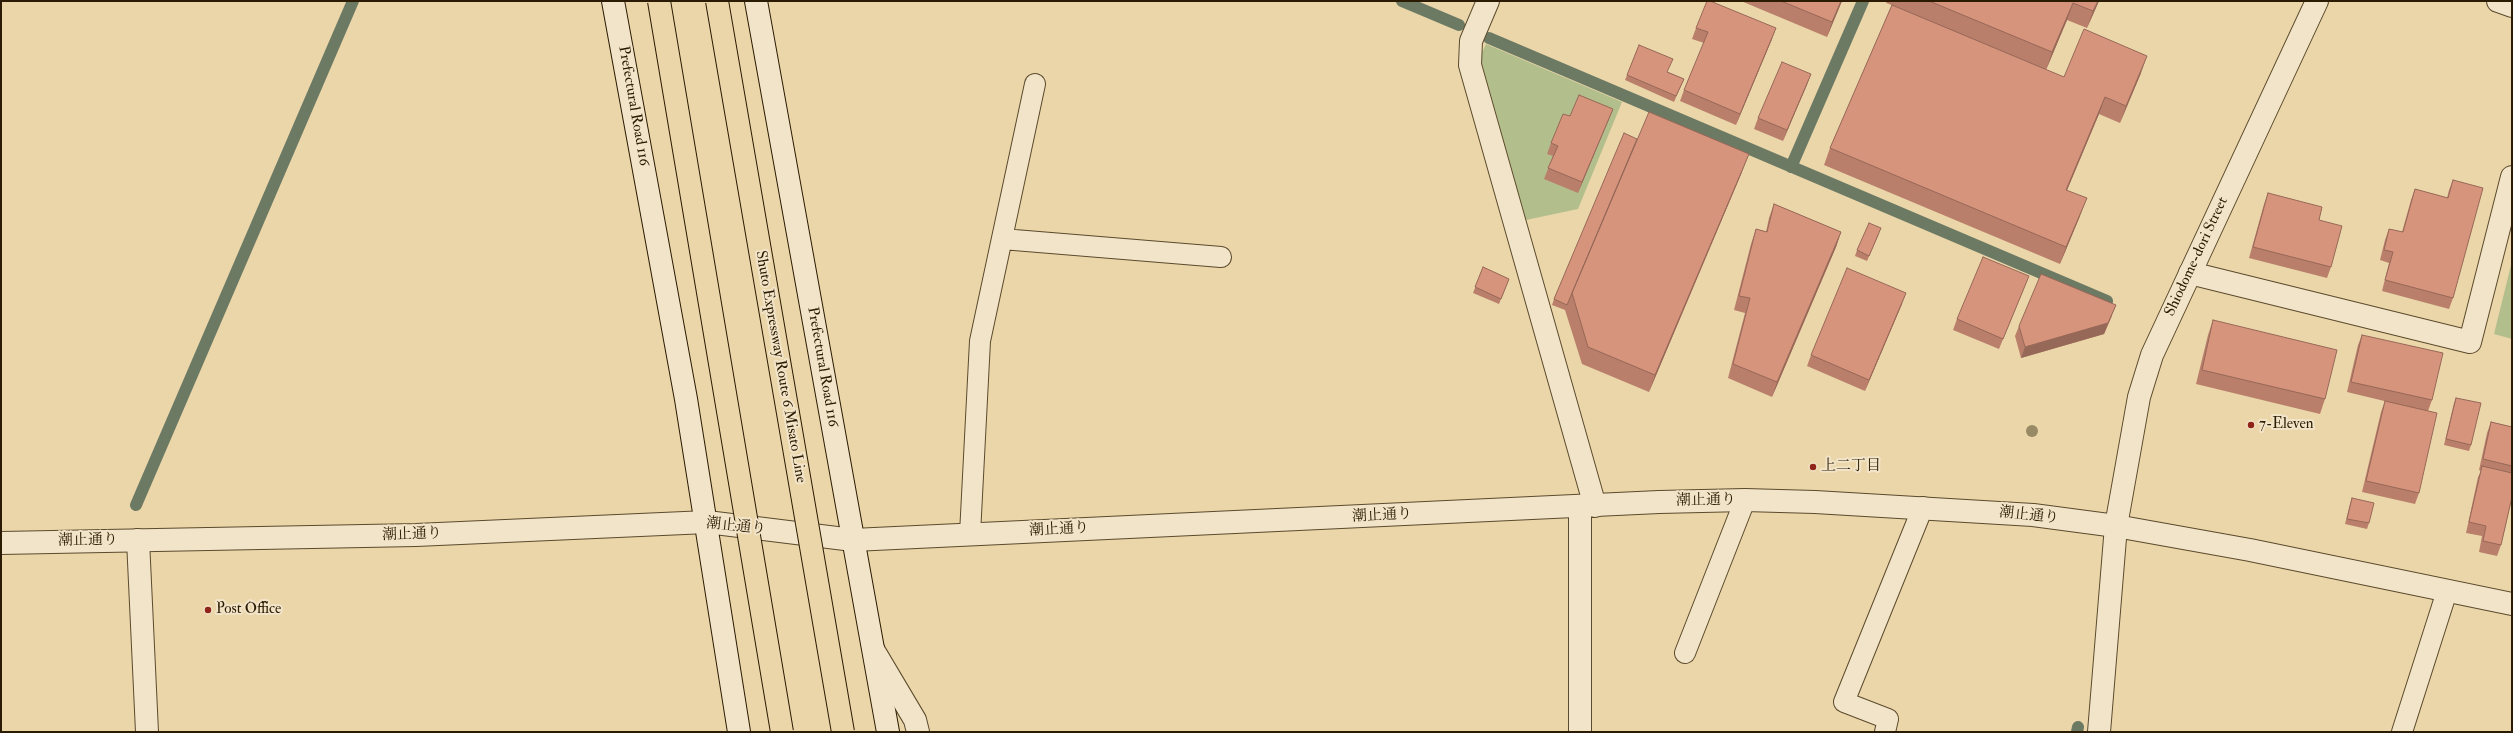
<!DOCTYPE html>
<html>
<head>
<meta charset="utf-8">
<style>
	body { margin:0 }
	#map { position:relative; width:2513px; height:733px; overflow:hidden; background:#ebd6aa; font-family:"IM FELL Double Pica",serif }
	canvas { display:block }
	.frame { position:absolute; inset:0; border:2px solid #2b1b02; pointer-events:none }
</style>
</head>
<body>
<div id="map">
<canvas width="2513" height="733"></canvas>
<div class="frame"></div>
</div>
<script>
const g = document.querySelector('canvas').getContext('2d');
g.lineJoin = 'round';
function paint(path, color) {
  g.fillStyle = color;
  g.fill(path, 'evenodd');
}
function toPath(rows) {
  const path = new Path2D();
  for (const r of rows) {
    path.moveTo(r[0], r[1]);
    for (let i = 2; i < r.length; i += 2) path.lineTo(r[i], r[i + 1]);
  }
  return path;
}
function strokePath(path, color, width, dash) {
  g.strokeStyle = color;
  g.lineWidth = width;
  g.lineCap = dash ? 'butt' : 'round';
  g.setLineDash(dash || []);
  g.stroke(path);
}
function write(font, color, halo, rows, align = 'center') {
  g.font = font + ' "IM FELL Double Pica","Noto Serif JP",serif';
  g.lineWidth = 4;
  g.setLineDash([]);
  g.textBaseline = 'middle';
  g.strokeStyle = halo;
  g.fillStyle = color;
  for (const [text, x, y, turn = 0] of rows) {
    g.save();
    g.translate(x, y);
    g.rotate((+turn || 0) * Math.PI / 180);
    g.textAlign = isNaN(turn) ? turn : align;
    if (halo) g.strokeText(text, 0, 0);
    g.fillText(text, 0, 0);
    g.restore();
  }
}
paint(toPath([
	[1486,44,1622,102,1578,209,1526,220,1480,57],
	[2512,261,2512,339,2494,334]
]), '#b2bf8c');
strokePath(toPath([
	[1402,1,1459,25],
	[1489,38,2107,301],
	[1791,167,1863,1],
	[136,505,353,1],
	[2077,732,2078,727]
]), '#6c7a64', 12);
const service = toPath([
	[1002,239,1221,257],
	[970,534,980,341,1035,84],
	[1685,653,1745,500],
	[1885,732,1888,719,1844,702,1923,507],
	[2402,732,2447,591]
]);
const minor = toPath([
	[1488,1,1471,41,1470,65,1595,506],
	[2498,1,2512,6],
	[2190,273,2470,342,2512,177],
	[138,540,147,732],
	[874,651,915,720,918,732],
	[1580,732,1580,507],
	[2099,732,2116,526]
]);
const tertiary = toPath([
	[2116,526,2139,397,2152,355,2317,1],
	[1,543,416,535,707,522,853,540,1659,502,1745,500,1815,502,2033,515,2116,526,2250,550,2512,604]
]);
const secondary = toPath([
	[613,1,686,399,739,732],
	[756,1,888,732]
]);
strokePath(service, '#5b4a2c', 22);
strokePath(minor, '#5b4a2c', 24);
strokePath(tertiary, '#5b4a2c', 24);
strokePath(secondary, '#2b1b02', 24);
strokePath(service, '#f2e4c8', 20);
strokePath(minor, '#f2e4c8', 22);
strokePath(tertiary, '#f2e4c8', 22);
strokePath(secondary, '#f2e4c8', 22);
const motorwayBridge = toPath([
	[659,1,782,732],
	[717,1,843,732]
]);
strokePath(motorwayBridge, '#2b1b02', 24, []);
strokePath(motorwayBridge, '#ebd6aa', 22);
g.fillStyle = '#988a64';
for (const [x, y] of [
	[2032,431]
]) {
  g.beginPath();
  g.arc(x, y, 6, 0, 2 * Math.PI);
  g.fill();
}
paint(toPath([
	[1741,1,1842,1,1827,37],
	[1887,1,2099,1,2087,28,2067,20,2046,70,2064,77,2141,73,2120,123,2099,114,2067,190,2080,216,2060,264,1824,165,1830,148,1892,5,1886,3],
	[1696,28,1772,39,1736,125,1680,101,1684,90,1704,43,1692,39],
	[1639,45,1668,72,1684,79,1674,102,1625,80],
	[1811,74,1783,141,1754,129,1758,118],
	[1613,109,1578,193,1544,179,1553,156,1547,154,1551,143],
	[1637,139,1742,172,1649,392,1582,364,1565,310,1552,305,1554,299],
	[2453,180,2453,298,2449,309,2382,291,2389,263,2380,260,2385,240,2389,229,2402,232,2411,200,2415,189,2447,198,2449,190],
	[2268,193,2319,220,2331,267,2327,278,2249,258,2264,204],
	[1774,204,1841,232,1836,247,1772,397,1728,378,1745,313,1734,310,1751,244,1756,229,1766,232,1769,218],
	[1879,234,1867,261,1855,256,1857,250],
	[1483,267,1509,279,1499,304,1473,293],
	[2025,286,1999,349,1953,330,1957,319],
	[1902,304,1865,391,1807,366,1811,355],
	[2112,316,2104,334,2021,358,2015,336,2019,326],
	[2213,320,2325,399,2320,414,2196,384,2208,335],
	[2362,335,2432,400,2428,411,2419,493,2415,504,2362,492,2381,412,2385,401,2405,406,2347,392,2358,345],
	[2456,398,2471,445,2469,451,2444,445,2454,403],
	[2491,422,2512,427,2512,497,2501,545,2497,556,2479,552,2482,536,2466,533,2478,477,2481,471,2479,470,2487,433],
	[2352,498,2369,523,2367,529,2345,524,2350,504]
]), '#b97f6b');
paint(toPath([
	[1841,1,1842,1,1827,37,1832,22],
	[2098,1,2099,1,2087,28,2093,11],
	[2073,3,2067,20,2046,70,2052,52],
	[1776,28,1772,39,1736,125,1740,114],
	[2147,56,2141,73,2120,123,2126,106],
	[1811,74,1807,85,1783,141,1787,130],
	[2105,97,2099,114,2060,207,2066,190],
	[1613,109,1609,119,1578,193,1582,182],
	[1749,154,1742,172,1649,392,1655,375],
	[2087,198,2080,216,2060,264,2066,247],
	[1841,232,1836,247,1772,397,1777,382],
	[1906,293,1902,304,1865,391,1869,380],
	[2116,305,2104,334,2021,358,2025,347]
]), '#966857');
const building = toPath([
	[1707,1,1710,1,1776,28,1740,114,1684,90,1708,32,1696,28,1707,1],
	[1781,1,1841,1,1832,22,1781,1],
	[1929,1,2098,1,2093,11,2073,3,2052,52,1929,1],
	[1892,5,2064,77,2084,29,2147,56,2126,106,2105,97,2066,190,2087,198,2066,247,1830,148,1892,5],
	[1639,45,1673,59,1667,72,1684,79,1676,96,1627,75,1639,45],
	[1782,62,1811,74,1787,130,1758,118,1782,62],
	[1579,95,1613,109,1582,182,1548,168,1558,146,1551,143,1563,114,1570,116,1579,95],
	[1649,112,1749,154,1655,375,1588,347,1572,293,1649,112],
	[1624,133,1637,139,1572,293,1567,305,1554,299,1624,133],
	[2453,180,2483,188,2453,298,2385,280,2393,252,2384,250,2389,229,2403,232,2415,189,2448,198,2453,180],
	[2268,193,2322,207,2319,220,2342,226,2331,267,2253,247,2268,193],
	[1774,204,1841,232,1777,382,1733,364,1750,298,1739,296,1756,229,1767,232,1774,204],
	[1869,223,1881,228,1869,256,1857,250,1869,223],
	[1983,257,2029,276,2003,339,1957,319,1983,257],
	[1483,267,1509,279,1501,299,1475,287,1483,267],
	[1847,268,1906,293,1869,380,1811,355,1847,268],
	[2041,274,2116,305,2108,323,2025,347,2019,326,2041,274],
	[2213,320,2337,350,2325,399,2202,370,2213,320],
	[2362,335,2443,353,2432,400,2351,382,2362,335],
	[2456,398,2481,403,2471,445,2446,439,2456,398],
	[2385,401,2437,413,2419,493,2366,481,2385,401],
	[2491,422,2512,427,2512,466,2483,459,2491,422],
	[2482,466,2512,473,2512,497,2501,545,2483,541,2486,526,2469,522,2482,466],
	[2352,498,2374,503,2369,523,2347,519,2352,498]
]);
paint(building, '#d7947c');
strokePath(building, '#966857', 1);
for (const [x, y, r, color] of [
	[2251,425,4,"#8f2418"],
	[1813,467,4,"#8f2418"],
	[208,610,4,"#8f2418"]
]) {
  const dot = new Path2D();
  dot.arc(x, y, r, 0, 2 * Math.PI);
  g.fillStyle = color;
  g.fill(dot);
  strokePath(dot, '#f2e4c8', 1.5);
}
write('15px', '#2b1b02', '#f2e4c8', [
	["Prefectural Road 116",633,106,80],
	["Shiodome-dori Street",2197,257,-65],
	["Shuto Expressway Route 6 Misato Line",780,367,80],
	["Prefectural Road 116",822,367,80],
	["潮止通り",1706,501,-1],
	["潮止通り",1382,516,-3],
	["潮止通り",2029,516,6],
	["潮止通り",736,527,6],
	["潮止通り",1059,530,-3],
	["潮止通り",412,535,-2],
	["潮止通り",88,541,-1]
]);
write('15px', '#2b1b02', '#f2e4c8', [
	["7-Eleven",2259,425],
	["上二丁目",1821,467],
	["Post Office",216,610]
], 'left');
</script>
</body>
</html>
